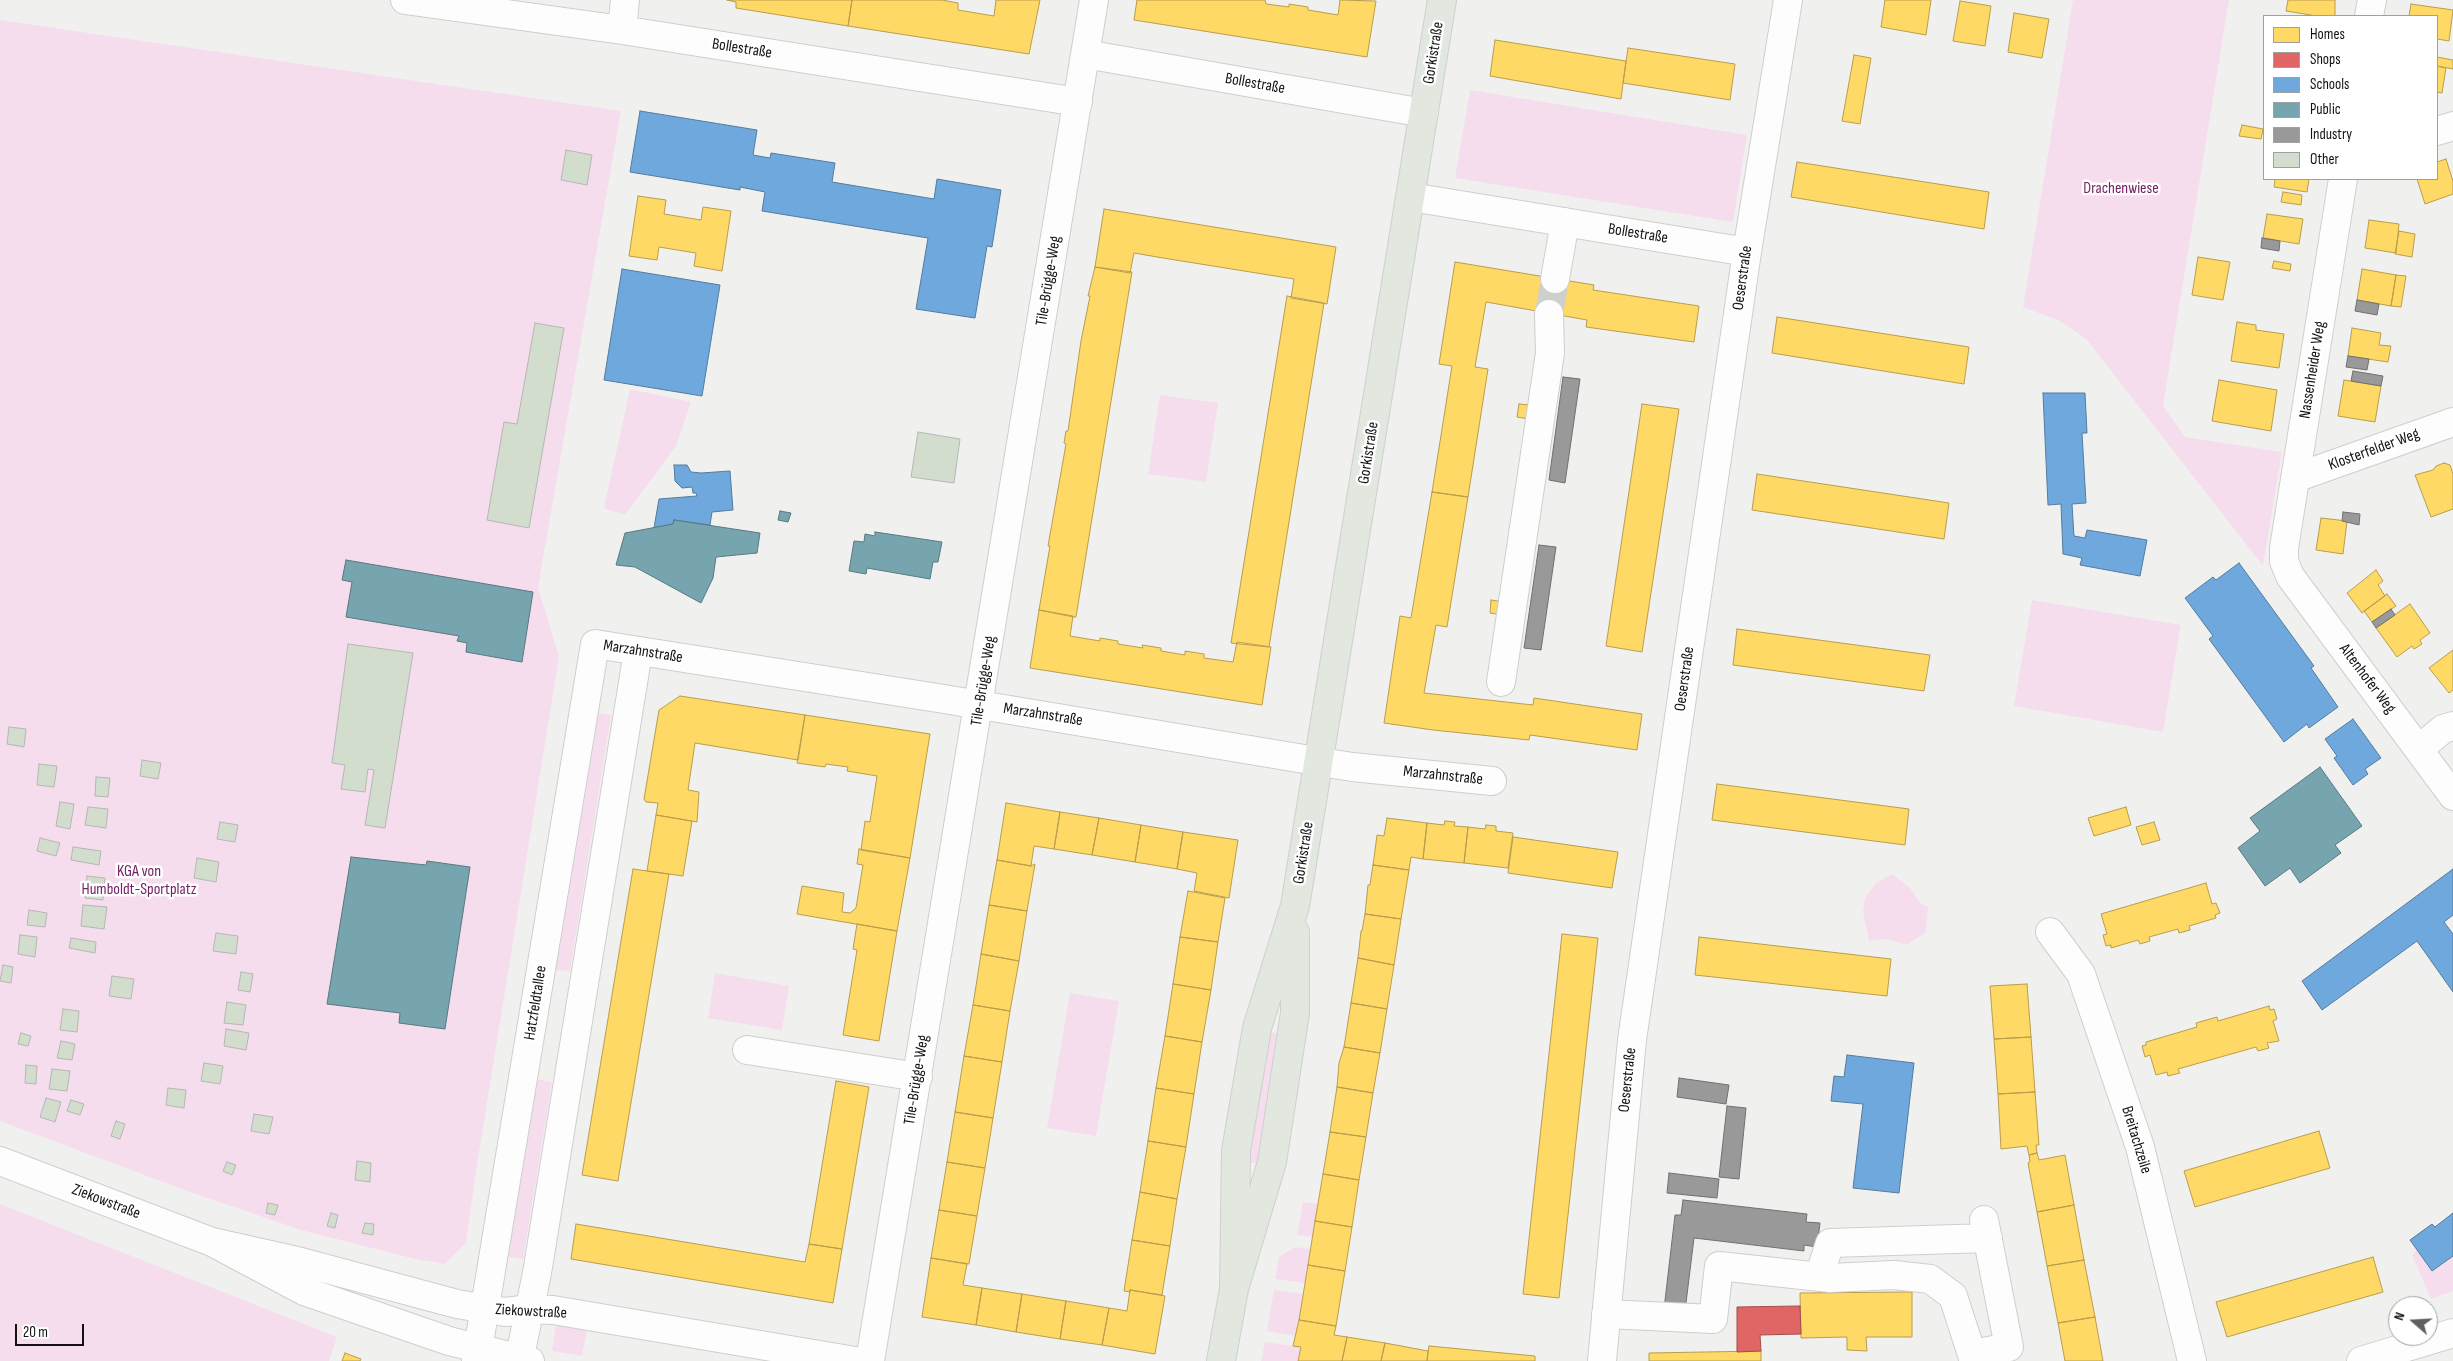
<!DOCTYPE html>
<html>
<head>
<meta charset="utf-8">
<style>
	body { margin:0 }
	#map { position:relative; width:2453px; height:1361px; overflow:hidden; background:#f0f1ef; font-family:"Sofia Sans Condensed",sans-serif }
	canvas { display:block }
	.legend { position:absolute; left:2263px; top:15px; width:175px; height:165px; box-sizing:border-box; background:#fff; border:1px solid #a0a0a0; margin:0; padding:6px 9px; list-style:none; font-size:15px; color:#111211 }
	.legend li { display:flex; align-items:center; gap:10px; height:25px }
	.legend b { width:25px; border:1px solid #a0a0a0 }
	.north { position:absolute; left:2388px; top:1296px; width:50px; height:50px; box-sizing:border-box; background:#fff; border:1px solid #a0a0a0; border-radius:50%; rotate:289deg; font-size:14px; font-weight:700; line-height:20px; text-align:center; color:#111211 }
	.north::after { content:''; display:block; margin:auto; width:18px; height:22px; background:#5f605f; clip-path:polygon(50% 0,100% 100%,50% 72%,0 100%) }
	.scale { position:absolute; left:15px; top:1324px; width:69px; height:22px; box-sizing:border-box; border:2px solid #111211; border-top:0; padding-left:6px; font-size:15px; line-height:18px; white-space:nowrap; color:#111211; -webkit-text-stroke:4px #fff; paint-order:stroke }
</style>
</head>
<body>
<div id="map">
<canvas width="2453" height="1361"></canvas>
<ul class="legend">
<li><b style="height:14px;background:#ffd966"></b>Homes</li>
<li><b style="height:14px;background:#e06666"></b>Shops</li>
<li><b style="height:14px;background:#6fa8dc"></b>Schools</li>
<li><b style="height:14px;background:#76a5af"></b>Public</li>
<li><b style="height:14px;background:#999"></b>Industry</li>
<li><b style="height:14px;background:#d2ddce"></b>Other</li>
</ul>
<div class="north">N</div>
<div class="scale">20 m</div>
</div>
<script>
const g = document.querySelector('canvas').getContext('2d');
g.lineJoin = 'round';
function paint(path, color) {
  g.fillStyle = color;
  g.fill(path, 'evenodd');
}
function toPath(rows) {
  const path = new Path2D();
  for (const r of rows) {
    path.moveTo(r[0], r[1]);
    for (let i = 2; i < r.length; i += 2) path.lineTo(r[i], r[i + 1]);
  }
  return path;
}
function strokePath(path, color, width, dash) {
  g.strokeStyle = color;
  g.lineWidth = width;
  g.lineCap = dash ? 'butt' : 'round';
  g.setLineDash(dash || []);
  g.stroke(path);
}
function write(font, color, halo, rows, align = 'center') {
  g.font = font + ' "Sofia Sans Condensed",sans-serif';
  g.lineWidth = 5;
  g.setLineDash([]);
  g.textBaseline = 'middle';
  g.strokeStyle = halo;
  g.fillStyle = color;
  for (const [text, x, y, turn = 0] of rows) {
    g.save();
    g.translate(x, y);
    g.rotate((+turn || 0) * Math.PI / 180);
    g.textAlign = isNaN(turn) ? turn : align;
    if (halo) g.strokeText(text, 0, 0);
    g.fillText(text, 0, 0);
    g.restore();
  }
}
paint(toPath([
	[2073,0,2229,0,2163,406,2185,437,2282,452,2263,566,2087,340,2060,321,2023,307],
	[0,20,621,111,538,587,559,657,476,1171,466,1243,445,1264,415,1259,301,1230,187,1191,0,1121],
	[1470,90,1747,135,1733,222,1455,178],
	[630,389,691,402,676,446,625,515,604,508],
	[1160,395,1218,403,1206,482,1148,474],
	[2032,600,2181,625,2163,732,2014,706],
	[592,712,611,715,570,971,550,969],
	[1892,874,1910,888,1921,904,1928,907,1926,932,1907,945,1887,939,1869,941,1863,912,1865,898,1876,883],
	[715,973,789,986,782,1030,708,1018],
	[1070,993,1119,1001,1096,1136,1047,1128],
	[1269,1032,1281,1034,1259,1163,1251,1163,1246,1160],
	[533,1078,552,1082,523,1259,504,1256],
	[1303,1202,1318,1204,1313,1237,1297,1235],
	[0,1204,337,1337,329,1361,0,1361],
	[1295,1247,1311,1249,1305,1283,1275,1279,1279,1257],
	[2417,1250,2432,1271,2453,1256,2453,1291,2431,1299,2412,1255],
	[1274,1290,1303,1294,1297,1336,1267,1331],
	[556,1325,587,1329,582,1356,552,1351],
	[1265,1342,1301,1347,1298,1361,1261,1361]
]), '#f6ddee');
const homes = toPath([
	[727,0,852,0,848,26,736,8,736,2,727,0],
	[852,0,942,0,958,3,958,10,994,16,996,0,1040,0,1029,54,848,26,852,0],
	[1137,0,1265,0,1266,4,1289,7,1289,4,1308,7,1308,10,1338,15,1340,0,1376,1,1367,57,1134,20,1137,0],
	[1885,0,1931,0,1926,35,1881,27,1885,0],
	[2288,0,2335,0,2335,16,2317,16,2286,11,2288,0],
	[1960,1,1991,6,1985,46,1953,41,1960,1],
	[2411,4,2453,10,2449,41,2437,39,2437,16,2409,16,2411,4],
	[2014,13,2049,19,2042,58,2008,52,2014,13],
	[1495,40,1626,61,1621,99,1490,76,1495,40],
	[1628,48,1735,64,1730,100,1623,83,1628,48],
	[1854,55,1871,58,1860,124,1842,121,1854,55],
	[2437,57,2453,60,2453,69,2437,66,2437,57],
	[2437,66,2446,68,2442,93,2437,92,2437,66],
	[2242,125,2263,129,2261,139,2239,136,2242,125],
	[2446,159,2453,181,2453,194,2425,204,2417,179,2437,179,2437,162,2446,159],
	[1797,162,1989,192,1984,229,1791,197,1797,162],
	[2275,179,2309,179,2307,192,2274,187,2275,179],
	[2283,192,2302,195,2301,205,2281,202,2283,192],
	[638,196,666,200,664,214,701,220,703,207,731,211,722,271,694,266,696,253,659,247,657,260,629,256,638,196],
	[1104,209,1336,247,1327,304,1291,298,1294,279,1163,258,1134,253,1130,273,1095,267,1104,209],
	[2267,214,2303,219,2299,244,2263,238,2267,214],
	[2369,220,2399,224,2396,253,2365,248,2369,220],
	[2399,231,2415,234,2412,257,2395,254,2399,231],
	[2198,257,2230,262,2223,300,2192,295,2198,257],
	[2274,261,2291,264,2290,271,2272,268,2274,261],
	[1455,262,1594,285,1593,290,1699,306,1694,342,1586,327,1587,320,1486,302,1475,367,1488,369,1468,497,1432,492,1452,366,1439,364,1455,262],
	[1095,267,1132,272,1076,617,1074,617,1039,610,1050,546,1048,546,1066,444,1064,443,1066,431,1068,431,1081,341,1090,296,1088,296,1095,267],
	[2362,269,2396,275,2391,306,2357,300,2362,269],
	[2396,275,2406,276,2401,307,2391,306,2396,275],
	[1287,296,1324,303,1269,647,1231,643,1287,296],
	[1777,317,1969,347,1964,384,1772,353,1777,317],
	[2237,322,2256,325,2256,330,2284,334,2279,368,2231,361,2237,322],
	[2352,328,2381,333,2379,345,2391,346,2388,362,2348,356,2352,328],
	[2219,380,2277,390,2271,431,2212,421,2219,380],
	[2344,380,2381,386,2375,422,2338,416,2344,380],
	[1519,404,1531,405,1529,419,1517,417,1519,404],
	[1642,404,1679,409,1642,652,1606,646,1642,404],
	[2444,463,2450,465,2453,474,2453,509,2431,517,2415,475,2433,470,2436,466,2444,463],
	[1757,474,1949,503,1944,539,1752,510,1757,474],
	[1432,492,1468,497,1447,627,1436,625,1424,693,1533,705,1534,698,1642,714,1637,750,1530,735,1529,740,1433,730,1384,723,1400,616,1411,618,1432,492],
	[2321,518,2347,521,2343,554,2316,550,2321,518],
	[2376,570,2383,581,2378,585,2385,596,2362,613,2347,593,2376,570],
	[2387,594,2396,606,2372,622,2364,611,2387,594],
	[1491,600,1504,602,1502,615,1490,613,1491,600],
	[2410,604,2430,633,2420,640,2422,644,2414,649,2412,646,2397,657,2376,628,2410,604],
	[1039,610,1073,616,1070,636,1100,641,1100,638,1118,641,1118,644,1143,648,1142,645,1161,648,1161,651,1185,655,1185,651,1204,654,1204,658,1233,662,1237,642,1271,647,1262,705,1030,668,1039,610],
	[1737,629,1930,655,1924,691,1733,665,1737,629],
	[2453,650,2453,690,2449,693,2429,668,2453,650],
	[680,696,805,715,798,760,695,743,688,790,699,792,697,822,656,815,658,803,646,802,644,799,659,710,680,696],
	[805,715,930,734,910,858,861,850,865,821,870,822,877,776,847,771,848,767,826,764,825,767,797,763,805,715],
	[1717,784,1909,809,1905,845,1712,820,1717,784],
	[1006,803,1060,812,1054,849,1034,846,1031,866,997,860,1006,803],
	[2126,807,2131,825,2094,836,2088,818,2126,807],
	[1060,812,1099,818,1092,855,1054,849,1060,812],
	[656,815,692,821,683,876,647,871,656,815],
	[1099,818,1141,825,1135,862,1092,855,1099,818],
	[1387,818,1427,823,1423,859,1411,857,1409,870,1373,865,1377,835,1384,836,1387,818],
	[1445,821,1455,822,1454,826,1468,827,1464,863,1423,859,1427,823,1444,825,1445,821],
	[2154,822,2160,840,2142,845,2136,827,2154,822],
	[1141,825,1183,832,1177,869,1135,862,1141,825],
	[1486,825,1496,826,1496,831,1513,833,1508,868,1464,863,1468,827,1485,829,1486,825],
	[1183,832,1238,840,1229,898,1194,891,1197,873,1177,869,1183,832],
	[1513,837,1618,852,1612,888,1508,873,1513,837],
	[859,849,910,858,897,931,797,914,802,886,844,893,842,912,850,913,856,908,863,865,857,864,859,849],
	[997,860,1031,866,1035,864,1027,911,989,905,997,860],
	[1373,865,1409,870,1401,919,1365,914,1368,885,1370,885,1373,865],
	[633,869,669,874,618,1181,582,1175,633,869],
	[2206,883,2212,904,2216,903,2220,913,2215,915,2216,918,2189,926,2190,930,2179,933,2178,929,2149,937,2150,941,2140,944,2138,940,2111,948,2111,945,2106,946,2103,935,2107,934,2101,914,2206,883],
	[1188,891,1225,898,1218,942,1180,937,1188,891],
	[989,905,1027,911,1019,961,981,954,989,905],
	[1365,914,1401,919,1394,965,1358,958,1361,931,1362,931,1365,914],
	[857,924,897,931,879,1041,843,1035,857,950,853,949,857,924],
	[1562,934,1598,938,1559,1298,1523,1294,1562,934],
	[1180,937,1218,942,1211,990,1173,984,1180,937],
	[1699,937,1891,959,1887,996,1695,975,1699,937],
	[981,954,1019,961,1010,1011,973,1005,981,954],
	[1358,958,1394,965,1387,1009,1351,1003,1358,958],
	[1173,984,1211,990,1202,1042,1165,1036,1173,984],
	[2027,984,2031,1037,1994,1039,1990,986,2027,984],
	[1351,1003,1387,1009,1380,1053,1344,1047,1351,1003],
	[973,1005,1010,1011,1002,1062,964,1056,973,1005],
	[2269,1006,2270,1010,2274,1009,2277,1019,2273,1021,2279,1041,2267,1043,2269,1048,2258,1051,2256,1047,2178,1069,2180,1073,2168,1076,2167,1072,2156,1075,2150,1055,2145,1057,2142,1046,2146,1045,2146,1042,2197,1027,2196,1023,2217,1017,2218,1021,2269,1006],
	[1165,1036,1202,1042,1194,1094,1156,1088,1165,1036],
	[2031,1037,2035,1092,1998,1094,1994,1039,2031,1037],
	[1344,1047,1380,1053,1373,1093,1337,1087,1339,1063,1344,1047],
	[964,1056,1002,1062,993,1118,955,1112,964,1056],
	[836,1081,869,1087,842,1249,809,1244,836,1081],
	[1337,1087,1373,1093,1366,1137,1330,1132,1337,1087],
	[1156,1088,1194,1094,1186,1147,1148,1141,1156,1088],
	[2035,1092,2039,1145,2036,1145,2037,1153,2029,1155,2027,1146,2001,1149,1998,1094,2035,1092],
	[955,1112,993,1118,985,1168,947,1162,955,1112],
	[2319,1131,2330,1168,2195,1207,2184,1171,2319,1131],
	[1330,1132,1366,1137,1359,1180,1323,1174,1330,1132],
	[1148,1141,1186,1147,1177,1199,1140,1192,1148,1141],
	[2037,1153,2039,1160,2065,1155,2074,1205,2037,1212,2028,1163,2030,1162,2029,1155,2037,1153],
	[947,1162,985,1168,977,1216,939,1210,947,1162],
	[1323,1174,1359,1180,1352,1227,1315,1221,1323,1174],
	[1140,1192,1177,1199,1170,1246,1132,1240,1140,1192],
	[2074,1205,2084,1260,2047,1266,2037,1212,2074,1205],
	[939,1210,977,1216,969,1264,931,1258,939,1210],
	[1315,1221,1352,1227,1345,1271,1308,1265,1315,1221],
	[576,1224,805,1262,809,1244,842,1249,833,1303,571,1259,576,1224],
	[1132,1240,1170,1246,1162,1295,1130,1290,1130,1292,1124,1291,1132,1240],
	[2373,1257,2383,1292,2227,1337,2216,1302,2373,1257],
	[931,1258,967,1264,963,1285,982,1288,976,1325,922,1317,931,1258],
	[2084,1260,2095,1317,2058,1323,2047,1266,2084,1260],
	[1308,1265,1345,1271,1336,1326,1299,1320,1308,1265],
	[982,1288,1022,1294,1016,1332,976,1325,982,1288],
	[1130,1290,1165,1296,1155,1354,1102,1345,1109,1308,1127,1311,1130,1290],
	[1912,1292,1912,1337,1866,1337,1867,1351,1847,1350,1847,1337,1801,1338,1800,1293,1912,1292],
	[1022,1294,1066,1301,1060,1339,1016,1332,1022,1294],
	[1066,1301,1109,1308,1102,1345,1060,1339,1066,1301],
	[2095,1317,2103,1361,2065,1361,2058,1323,2095,1317],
	[1299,1320,1336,1326,1334,1335,1347,1337,1342,1361,1298,1361,1301,1347,1293,1346,1299,1320],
	[1347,1337,1385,1343,1381,1361,1342,1361,1347,1337],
	[1385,1343,1428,1351,1427,1361,1381,1361,1385,1343],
	[1429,1346,1535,1356,1535,1361,1427,1361,1429,1346],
	[1761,1351,1761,1361,1649,1361,1649,1353,1761,1351],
	[345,1353,361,1359,360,1361,342,1361,345,1353]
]);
paint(homes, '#ffd966');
strokePath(homes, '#b89d4c', 1);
const shops = toPath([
	[1800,1306,1801,1334,1760,1335,1761,1351,1737,1352,1737,1307,1800,1306]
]);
paint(shops, '#e06666');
strokePath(shops, '#a24d4c', 1);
const schools = toPath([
	[640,111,757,130,753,155,770,158,771,153,835,163,832,182,934,199,937,179,1001,190,992,247,987,246,975,318,916,309,928,238,762,211,765,192,740,187,740,190,630,172,640,111],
	[622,269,720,285,702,396,604,380,622,269],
	[2043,393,2085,393,2087,433,2082,433,2086,503,2072,504,2074,536,2085,538,2087,530,2147,540,2140,576,2080,565,2082,558,2063,554,2061,504,2048,505,2043,393],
	[674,465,687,465,691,472,701,473,730,471,733,510,712,512,710,525,674,520,673,524,654,528,659,499,697,496,696,493,693,493,692,487,682,488,675,481,674,465],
	[2239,563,2314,666,2311,668,2338,707,2309,728,2307,724,2284,742,2209,639,2213,636,2185,598,2213,577,2216,580,2239,563],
	[2353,719,2381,758,2365,769,2368,774,2353,785,2334,758,2337,756,2325,739,2353,719],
	[2453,869,2453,915,2444,922,2453,934,2453,992,2417,941,2322,1010,2302,981,2453,869],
	[1847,1055,1914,1063,1899,1193,1853,1188,1863,1104,1831,1101,1834,1076,1844,1077,1847,1055],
	[2453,1213,2453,1256,2432,1271,2410,1240,2432,1224,2435,1227,2453,1213]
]);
paint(schools, '#6fa8dc');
strokePath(schools, '#537b9f', 1);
const public = toPath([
	[780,511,791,513,788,522,778,520,780,511],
	[674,520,760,533,757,553,716,557,713,578,701,603,635,567,616,565,625,533,673,524,674,520],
	[875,532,942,542,938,562,933,562,930,579,867,568,866,574,849,571,854,541,864,542,865,534,875,536,875,532],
	[346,560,533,592,522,662,466,652,467,643,457,641,459,636,346,617,352,582,342,580,346,560],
	[2320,767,2362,826,2335,845,2341,853,2300,883,2290,868,2265,886,2238,848,2260,831,2250,818,2320,767],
	[351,857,426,865,427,861,470,867,445,1029,399,1023,400,1013,327,1004,351,857]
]);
paint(public, '#76a5af');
strokePath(public, '#587980', 1);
const industry = toPath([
	[2262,238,2280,241,2279,251,2261,248,2262,238],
	[2357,300,2379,304,2377,315,2355,311,2357,300],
	[2348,356,2369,359,2367,370,2346,367,2348,356],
	[2353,371,2383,376,2381,386,2351,381,2353,371],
	[1563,377,1580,379,1565,483,1549,480,1563,377],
	[2343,512,2360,514,2359,525,2342,521,2343,512],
	[1539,545,1556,547,1541,650,1524,648,1539,545],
	[2391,609,2395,615,2376,628,2372,622,2391,609],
	[1679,1078,1729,1085,1726,1104,1677,1097,1679,1078],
	[1727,1106,1746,1108,1739,1179,1719,1177,1727,1106],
	[1669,1173,1719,1179,1717,1198,1667,1193,1669,1173],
	[1683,1200,1807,1214,1806,1222,1820,1223,1817,1247,1804,1245,1804,1251,1694,1238,1685,1311,1664,1309,1675,1215,1681,1215,1683,1200]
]);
paint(industry, '#999');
strokePath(industry, '#707070', 1);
const building = toPath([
	[566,150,592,155,587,185,561,180,566,150],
	[535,323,564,328,529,528,487,520,504,422,517,424,535,323],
	[918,432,960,439,954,483,911,477,918,432],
	[348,644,413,653,385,828,365,825,374,770,368,769,365,792,341,789,345,765,332,763,348,644],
	[9,727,26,729,24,747,7,744,9,727],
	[142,760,161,763,158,779,140,776,142,760],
	[39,764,57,766,54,787,37,785,39,764],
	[96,777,110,778,108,797,95,796,96,777],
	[60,802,74,804,70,829,56,826,60,802],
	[88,807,108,809,106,828,85,825,88,807],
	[220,822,238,825,235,842,217,839,220,822],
	[40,838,60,843,56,856,37,851,40,838],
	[73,847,101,851,99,865,71,860,73,847],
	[197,858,219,862,216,882,194,878,197,858],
	[87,876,105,878,103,900,85,898,87,876],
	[83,905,107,907,104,929,81,926,83,905],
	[29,910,47,913,45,927,27,925,29,910],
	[216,933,238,936,236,954,213,951,216,933],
	[20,935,37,937,35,957,18,954,20,935],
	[71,938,96,942,95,953,69,948,71,938],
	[3,965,13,967,11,983,0,981,3,965],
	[241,972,253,974,250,992,238,990,241,972],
	[112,976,134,979,131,999,109,996,112,976],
	[227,1002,246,1005,243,1025,224,1023,227,1002],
	[63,1009,79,1011,77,1032,60,1030,63,1009],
	[226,1029,249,1033,246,1050,224,1046,226,1029],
	[21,1033,31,1036,28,1046,18,1044,21,1033],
	[61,1041,75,1044,72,1060,57,1058,61,1041],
	[204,1063,223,1066,220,1084,201,1081,204,1063],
	[26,1065,37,1066,36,1084,25,1083,26,1065],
	[52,1069,70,1071,67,1091,49,1089,52,1069],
	[168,1088,186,1090,184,1108,166,1105,168,1088],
	[46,1098,61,1102,55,1122,40,1117,46,1098],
	[71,1100,84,1104,80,1115,67,1111,71,1100],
	[254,1114,273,1117,269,1134,251,1131,254,1114],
	[116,1121,125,1124,120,1139,111,1136,116,1121],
	[357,1161,371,1163,370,1182,355,1180,357,1161],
	[227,1162,236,1165,232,1175,223,1171,227,1162],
	[268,1203,278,1205,275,1215,266,1213,268,1203],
	[331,1213,338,1215,335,1228,327,1226,331,1213],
	[365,1223,374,1224,373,1235,362,1233,365,1223]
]);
paint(building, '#d2ddce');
strokePath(building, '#b6b7b5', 1);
strokePath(toPath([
	[1549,314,1555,279]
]), '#cfd0ce', 28, [28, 14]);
const minor = toPath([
	[405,0,622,30,1078,102],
	[2369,16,2372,0],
	[622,30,625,0],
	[1085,54,1424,113],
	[2437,131,2453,126],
	[2343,179,2284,548,2284,561,2290,576,2453,796],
	[1411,197,1747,252],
	[1555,279,1565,222],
	[2295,478,2453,422],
	[1501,682,1550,353,1549,314],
	[2419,749,2443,729,2453,726],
	[2050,932,2081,974,2140,1147,2192,1361],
	[747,1050,918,1077],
	[0,1161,212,1242,304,1291,449,1341,530,1361],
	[212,1242,301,1262,457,1304,505,1312,529,1309,553,1310,855,1361],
	[1819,1277,1830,1243,1988,1238],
	[1606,1314,1713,1319,1719,1266,1830,1278,1894,1275,1930,1279,1953,1296,1974,1361],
	[1973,1354,2009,1347,1984,1220],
	[476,1361,595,644,944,699,1352,767,1492,781],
	[519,1361,537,1273,638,652],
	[870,1361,1094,0],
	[1602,1361,1632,1040,1747,252,1788,0],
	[2361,1361,2453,1333]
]);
const major = toPath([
	[1234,1289,1236,1151,1257,1028,1295,906,1442,0],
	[1221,1361,1234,1289,1272,1162,1295,1013,1295,932]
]);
strokePath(minor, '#cecfcd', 30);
strokePath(major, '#cecfce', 30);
strokePath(minor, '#fdfdfd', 28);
strokePath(major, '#e2e7e0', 28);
write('16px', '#111211', '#fff', [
	["Bollestraße",742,49,9],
	["Gorkistraße",1434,53,-81],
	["Bollestraße",1255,84,10],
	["Bollestraße",1638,234,9],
	["Oeserstraße",1743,278,-82],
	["Tile-Brügge-Weg",1049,281,-81],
	["Nassenheider Weg",2313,370,-81],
	["Klosterfelder Weg",2374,450,-20],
	["Gorkistraße",1369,453,-81],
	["Marzahnstraße",643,652,9],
	["Oeserstraße",1685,679,-82],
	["Altenhofer Weg",2367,679,53],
	["Tile-Brügge-Weg",984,681,-81],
	["Marzahnstraße",1043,715,9],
	["Marzahnstraße",1443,776,6],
	["Gorkistraße",1304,853,-81],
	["Hatzfeldtallee",536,1003,-81],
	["Tile-Brügge-Weg",917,1080,-81],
	["Oeserstraße",1628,1080,-84],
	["Breitachzeile",2136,1140,73],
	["Ziekowstraße",106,1202,21],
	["Ziekowstraße",531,1312,3]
]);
write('16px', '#762065', '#fff', [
	["Drachenwiese",2121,189],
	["KGA von",139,872],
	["Humboldt-Sportplatz",139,890]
]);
</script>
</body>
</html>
